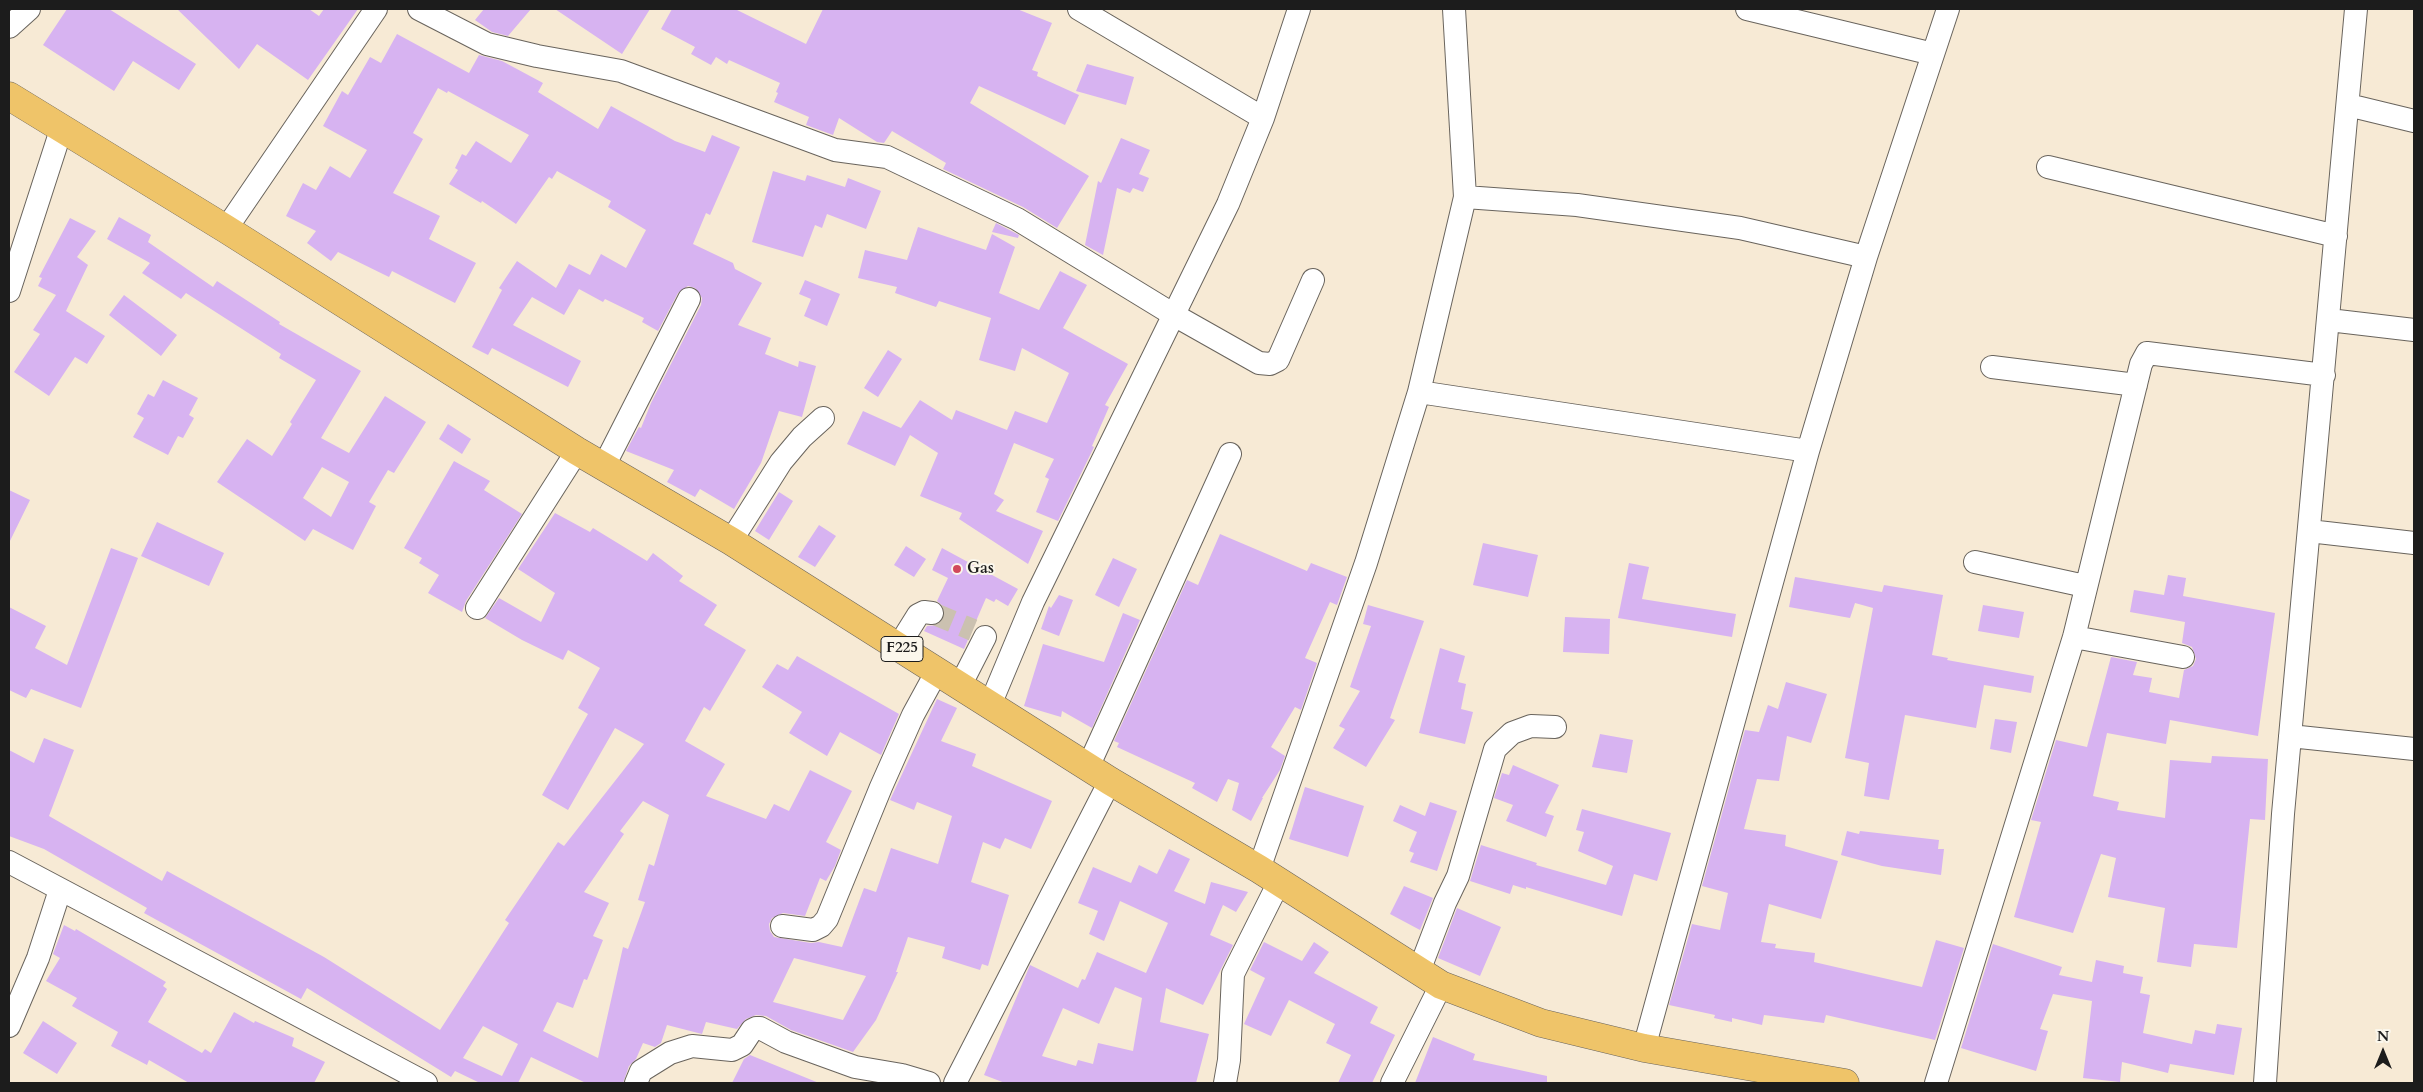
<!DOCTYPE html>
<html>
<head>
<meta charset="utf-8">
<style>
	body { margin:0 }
	#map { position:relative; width:2423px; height:1092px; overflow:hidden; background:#f7ead5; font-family:Cardo,serif }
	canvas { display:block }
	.frame { position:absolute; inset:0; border:10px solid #1c1c1c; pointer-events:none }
	.north { position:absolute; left:2358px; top:1027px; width:50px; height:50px; -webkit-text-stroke:4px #fbf7ec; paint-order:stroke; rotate:0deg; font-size:14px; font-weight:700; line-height:20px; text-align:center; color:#1c1c1c }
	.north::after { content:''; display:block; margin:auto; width:18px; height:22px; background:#1c1c1c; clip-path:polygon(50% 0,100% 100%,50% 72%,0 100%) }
</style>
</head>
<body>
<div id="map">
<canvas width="2423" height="1092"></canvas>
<div class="frame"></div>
<div class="north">N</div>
</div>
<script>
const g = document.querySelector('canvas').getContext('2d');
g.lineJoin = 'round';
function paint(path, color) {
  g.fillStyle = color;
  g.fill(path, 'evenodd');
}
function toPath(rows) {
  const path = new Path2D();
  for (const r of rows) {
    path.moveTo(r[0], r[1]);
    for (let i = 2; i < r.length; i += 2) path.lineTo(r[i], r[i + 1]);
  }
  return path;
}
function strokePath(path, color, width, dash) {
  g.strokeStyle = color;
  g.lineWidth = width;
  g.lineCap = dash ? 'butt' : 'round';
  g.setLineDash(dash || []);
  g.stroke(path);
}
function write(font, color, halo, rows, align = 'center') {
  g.font = font + ' Cardo,serif';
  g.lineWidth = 4;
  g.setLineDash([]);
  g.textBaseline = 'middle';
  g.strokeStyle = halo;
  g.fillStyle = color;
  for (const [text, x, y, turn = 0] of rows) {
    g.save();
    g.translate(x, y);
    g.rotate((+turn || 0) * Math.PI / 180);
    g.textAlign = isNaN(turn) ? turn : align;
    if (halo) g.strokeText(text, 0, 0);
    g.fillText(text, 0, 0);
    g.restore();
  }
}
paint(toPath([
	[67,9,109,9,196,64,179,90,133,61,114,91,43,45],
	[177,9,309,9,319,16,324,9,358,9,308,80,257,44,239,69],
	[484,9,531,9,508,36,492,32,475,20],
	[555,9,650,9,622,54],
	[672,9,735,9,806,44,823,9,1017,9,1052,23,1032,70,1038,72,1037,76,1079,95,1065,125,979,86,970,103,1089,176,1057,228,1023,207,943,169,946,163,892,131,884,143,877,142,839,118,833,135,806,125,809,117,774,102,778,93,776,92,780,83,729,60,727,64,716,57,711,65,691,54,695,47,661,29],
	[397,34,469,73,479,55,502,61,543,83,538,92,598,129,611,106,675,141,705,152,712,135,740,147,710,215,706,213,693,244,733,263,735,269,762,283,738,325,771,338,765,354,798,367,799,361,816,366,802,417,779,411,761,463,734,509,700,489,695,497,667,482,674,470,626,451,639,427,641,428,651,403,701,305,702,298,695,288,688,286,678,293,658,331,642,322,644,318,605,299,603,302,579,289,564,315,532,297,513,325,581,361,568,387,492,348,488,355,472,347,502,290,499,288,517,261,556,288,569,264,590,275,601,254,626,268,646,230,608,207,611,201,557,171,552,179,549,177,516,224,482,201,481,203,449,184,458,170,455,168,462,154,466,156,476,141,511,163,529,135,448,91,447,93,438,88,413,133,423,139,393,193,440,216,429,239,476,263,455,303,392,271,389,277,338,252,331,261,307,243,316,231,286,216,303,183,316,190,330,166,350,178,367,150,323,126,342,91,348,95,370,57,381,63],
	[1087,64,1134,77,1126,105,1076,91],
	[1121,138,1150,150,1139,174,1149,178,1143,192,1133,188,1130,193,1117,188,1103,255,1085,245,1098,181,1101,183],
	[773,171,805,181,807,175,845,187,848,178,881,191,866,229,827,214,822,228,815,225,803,257,752,242],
	[119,217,151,235,148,242,213,287,217,281,280,322,279,324,361,371,321,438,349,453,385,396,426,422,394,473,388,470,369,502,376,506,353,550,313,529,305,541,217,482,247,439,272,456,292,424,290,422,316,380,279,358,281,354,186,293,181,299,142,273,150,263,107,239],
	[322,467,349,482,331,517,303,498],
	[70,218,96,231,77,257,88,265,66,311,105,336,87,364,75,357,49,396,14,372,40,334,33,330,56,295,38,286,42,278,39,277],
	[996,223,1019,235,1018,238,992,232],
	[918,227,986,250,992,234,1015,247,999,293,1039,310,1060,271,1087,285,1063,328,1128,364,1105,405,1109,407,1092,446,1094,447,1058,521,1036,512,1049,479,1045,477,1054,459,1014,443,994,494,1004,500,996,511,1043,531,1028,564,959,519,962,513,920,496,938,453,910,435,895,466,847,444,863,411,901,428,920,400,952,420,956,410,1007,430,1015,411,1047,423,1069,373,1022,348,1015,371,979,360,991,318,939,301,936,307,895,293,897,287,858,278,865,250,907,260],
	[805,280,840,294,827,326,804,316,811,299,799,294],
	[124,295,177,335,161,356,109,315],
	[888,350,902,359,878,397,864,388],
	[163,380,198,398,189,415,194,418,183,438,178,436,168,455,133,437,144,418,137,414,148,394,154,397],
	[448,424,471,439,462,454,439,439],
	[454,461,490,481,484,490,522,514,466,601,462,612,428,593,439,575,419,563,422,558,404,548],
	[9,490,30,500,9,543],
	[779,492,793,501,769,540,755,531],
	[555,513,590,532,593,528,647,561,653,553,683,576,679,581,717,605,704,625,746,650,710,711,704,707,685,741,725,764,706,796,766,819,774,804,789,811,810,770,852,791,826,842,841,850,835,866,826,881,820,878,805,916,783,913,772,918,769,924,770,931,774,937,811,943,819,942,842,947,864,888,876,892,891,848,938,864,952,816,917,802,914,810,890,800,937,699,957,708,941,741,976,754,972,766,1052,801,1031,849,1005,838,1000,849,983,842,971,882,1009,895,988,966,982,964,980,970,942,958,945,947,908,937,896,972,898,972,876,1020,853,1052,791,1030,766,1016,756,1015,746,1019,737,1029,706,1022,702,1034,667,1025,661,1043,655,1047,643,1043,636,1059,629,1066,623,1083,586,1083,531,1057,518,1083,480,1083,455,1071,451,1077,307,988,301,999,144,913,147,908,44,849,9,836,9,750,34,763,44,738,74,750,49,816,162,881,167,871,324,957,440,1030,509,923,505,920,558,842,564,846,644,744,615,728,568,810,542,795,588,714,578,708,600,668,568,650,563,660,522,640,485,618,499,598,541,622,555,593,518,569],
	[643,801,669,815,654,866,649,864,638,900,645,902,628,949,623,947,598,1058,543,1031,557,1002,573,1008,584,979,587,980,603,940,593,936,609,903,584,892,624,834,620,831],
	[794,958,866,976,843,1020,773,1002],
	[483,1026,518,1044,502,1076,463,1058],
	[157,522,224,553,209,586,141,556],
	[819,525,836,536,815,567,798,557],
	[1220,534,1307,571,1311,563,1347,577,1337,605,1330,602,1305,658,1317,663,1301,710,1295,707,1271,747,1285,756,1280,770,1262,798,1263,798,1251,821,1232,810,1239,783,1228,779,1217,802,1192,788,1195,783,1117,747,1119,743,1114,741,1187,580,1198,585],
	[1483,543,1538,555,1528,597,1473,585],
	[906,546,926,559,914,577,894,565],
	[111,548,138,558,81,708,31,689,26,698,9,690,9,607,46,626,35,648,67,665],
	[942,548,1018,589,1008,606,996,599,994,602,986,598,964,649,924,631,927,626,937,625,942,621,945,615,944,607,937,601,948,578,932,570],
	[1113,558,1137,569,1119,607,1095,595],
	[1629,563,1649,567,1642,599,1736,614,1732,637,1618,618],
	[2168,575,2186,578,2183,596,2275,613,2258,736,2170,720,2166,744,2107,733,2093,796,2119,802,2117,810,2165,818,2170,760,2211,763,2212,756,2268,759,2265,820,2250,819,2237,948,2194,944,2191,967,2157,962,2165,908,2108,897,2116,858,2101,854,2073,933,2014,917,2041,822,2031,820,2056,740,2087,747,2111,657,2137,662,2133,675,2152,678,2149,692,2179,698,2184,670,2193,666,2196,659,2192,647,2182,643,2185,622,2130,612,2134,590,2164,595],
	[1795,577,1882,592,1884,585,1943,595,1932,655,1948,658,1947,660,2034,676,2031,693,1984,685,1976,728,1905,715,1889,800,1864,796,1869,763,1845,758,1873,608,1855,603,1850,618,1789,607],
	[1059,595,1073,600,1059,636,1041,629,1049,606,1051,608],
	[1368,605,1424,621,1390,718,1395,720,1366,767,1333,748,1345,729,1339,726,1360,691,1350,687,1371,626,1363,624],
	[1983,605,2024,612,2019,638,1978,631],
	[1123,613,1140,620,1092,728,1062,711,1061,717,1024,706,1043,644,1104,662],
	[1565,617,1610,619,1609,654,1563,652],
	[1440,648,1465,656,1458,682,1466,684,1461,709,1473,712,1465,744,1419,733],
	[797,656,899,714,881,755,840,732,827,756,789,733,802,712,762,687,777,664,788,670],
	[1786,682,1827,694,1811,743,1787,736,1779,781,1757,779,1744,829,1786,835,1785,846,1838,861,1821,919,1769,904,1761,942,1776,944,1775,948,1815,953,1814,962,1922,987,1936,940,1964,948,1935,1040,1826,1015,1824,1023,1764,1015,1762,1025,1732,1018,1732,1022,1714,1018,1715,1015,1669,1005,1692,924,1720,930,1728,893,1702,886,1745,730,1759,732,1768,705,1778,709],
	[1995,719,2017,722,2011,753,1990,749],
	[1600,734,1633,740,1627,773,1592,767],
	[1513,765,1559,785,1545,813,1554,816,1546,837,1506,821,1513,805,1494,798,1502,773,1509,775],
	[1305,787,1364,806,1348,857,1289,839],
	[1430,802,1457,811,1437,871,1410,862,1414,853,1409,851,1417,832,1393,821,1400,805,1425,816],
	[1582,809,1671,833,1657,881,1634,874,1622,916,1526,887,1526,889,1513,885,1510,894,1470,881,1481,845,1537,863,1536,865,1606,885,1613,866,1578,851,1584,832,1576,830],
	[1847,831,1859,834,1860,831,1939,840,1938,849,1944,849,1941,875,1882,866,1841,855],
	[1169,849,1190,859,1174,891,1205,904,1211,882,1248,892,1236,912,1223,905,1210,935,1233,945,1203,1005,1166,988,1160,1022,1209,1034,1196,1083,1005,1083,984,1075,1030,965,1078,988,1082,979,1085,980,1097,952,1146,973,1168,923,1120,901,1104,941,1089,934,1098,911,1078,903,1093,867,1131,883,1139,865,1157,874],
	[1115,987,1142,998,1133,1051,1098,1043,1093,1064,1078,1060,1076,1066,1042,1056,1063,1008,1099,1024],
	[1404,886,1433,898,1420,930,1390,914],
	[1457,908,1501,927,1480,976,1438,958],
	[64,925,75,931,76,929,166,982,163,986,167,989,148,1022,202,1053,205,1049,211,1053,234,1012,254,1023,255,1021,294,1038,292,1046,325,1062,314,1083,189,1083,149,1060,147,1065,111,1046,118,1032,72,1006,77,998,46,981,60,958,53,954],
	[1264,942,1302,961,1314,942,1329,952,1314,973,1378,1007,1370,1023,1395,1035,1372,1083,1338,1083,1351,1055,1326,1043,1335,1024,1289,1000,1271,1036,1244,1024,1265,978,1250,970],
	[1993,944,2062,967,2059,975,2092,982,2096,960,2124,966,2123,973,2143,977,2140,993,2150,995,2143,1033,2192,1044,2195,1030,2215,1034,2217,1024,2242,1028,2234,1075,2170,1064,2168,1073,2122,1062,2120,1082,2083,1078,2092,1001,2053,994,2040,1029,2048,1031,2036,1071,1961,1048],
	[43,1021,77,1043,57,1074,23,1053],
	[1433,1037,1475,1054,1473,1060,1547,1076,1547,1083,1415,1083],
	[750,1055,819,1083,732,1083,744,1059]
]), '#d7b3f1');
strokePath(toPath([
	[932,613,973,630]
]), '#cbc1b0', 22, [22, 11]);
const minor = toPath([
	[419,9,487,44,537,56,621,71,835,150,887,157,1017,219,1174,315,1259,363,1270,364,1278,360,1313,280],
	[1079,9,1263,118],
	[1747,9,1933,54],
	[9,27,29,9],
	[2348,105,2414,121],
	[2048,167,2336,236],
	[1465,197,1577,205,1740,228,1866,257],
	[226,229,376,9],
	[9,291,62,127],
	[2329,320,2414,330],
	[1992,367,2136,385],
	[1419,392,1808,451],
	[604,466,689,299],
	[2309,531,2414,543],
	[731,541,781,462,802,437,823,418],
	[1975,562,2085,586],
	[477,608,577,451],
	[2074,637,2183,657],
	[898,647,918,615,924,612,932,613],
	[960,686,985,637],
	[990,705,1033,602,1228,204,1263,118,1299,9],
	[2290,736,2414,749],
	[1089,765,1230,454],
	[9,862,426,1083],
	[1259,869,1366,563,1419,392,1465,197,1454,9],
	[782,926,813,930,821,926,827,919,881,787,913,715,937,671],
	[1419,971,1445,903,1458,876,1495,749,1512,733,1531,726,1555,727],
	[9,1026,38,958,60,890],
	[1644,1048,1808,451,1866,257,1948,9],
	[636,1083,641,1071,670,1053,692,1046,732,1050,742,1045,752,1030,756,1028,760,1028,786,1042,855,1067,902,1075,929,1083],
	[955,1083,1110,781],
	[1225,1083,1229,1060,1233,974,1279,882],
	[1392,1083,1441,985],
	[1936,1083,2074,637,2141,364,2147,353,2324,375],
	[2265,1083,2283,814,2356,9]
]);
const major = toPath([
	[9,96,226,229,577,451,731,541,1110,781,1259,869,1441,985,1541,1023,1644,1048,1845,1083]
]);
strokePath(minor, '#69645d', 24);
strokePath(major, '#69645d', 29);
strokePath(minor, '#fff', 22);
strokePath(major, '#efc469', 28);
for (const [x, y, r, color] of [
	[957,569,5,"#d1495b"]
]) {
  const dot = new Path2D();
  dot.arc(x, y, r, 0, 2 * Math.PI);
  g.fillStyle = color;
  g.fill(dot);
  strokePath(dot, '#fbf7ec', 2);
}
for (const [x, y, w] of [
	[902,649,42]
]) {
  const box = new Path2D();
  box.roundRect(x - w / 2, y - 12.5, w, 25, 4);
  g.fillStyle = '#fbf7ec';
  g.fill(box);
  strokePath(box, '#1c1c1c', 1);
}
write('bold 15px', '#1c1c1c', null, [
	["F225",902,649]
]);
write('bold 16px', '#1c1c1c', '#fbf7ec', [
	["Gas",967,569]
], 'left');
</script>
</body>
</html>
